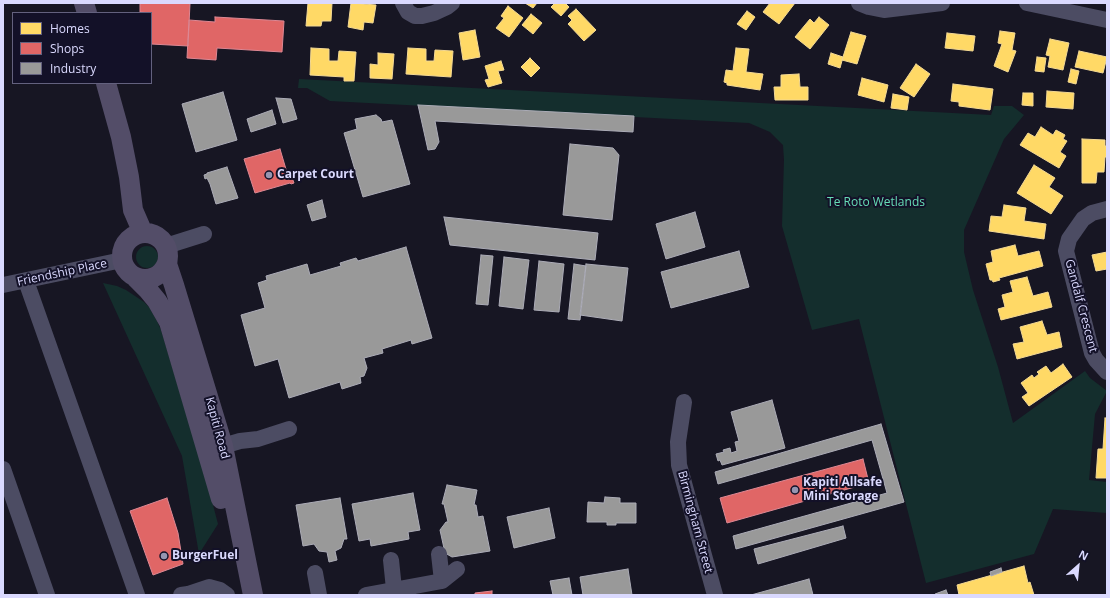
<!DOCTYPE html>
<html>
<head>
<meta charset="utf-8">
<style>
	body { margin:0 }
	#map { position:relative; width:1110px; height:598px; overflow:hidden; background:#171623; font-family:"Open Sans",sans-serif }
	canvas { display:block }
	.frame { position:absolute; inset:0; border:4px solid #dad9fe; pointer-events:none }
	.legend { position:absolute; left:12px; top:12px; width:140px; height:72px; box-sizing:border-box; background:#131128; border:1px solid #63617e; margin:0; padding:5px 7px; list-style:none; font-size:12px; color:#dad9fe }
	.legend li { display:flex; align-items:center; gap:8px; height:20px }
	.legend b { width:20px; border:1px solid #63617e }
	.north { position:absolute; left:1058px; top:546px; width:40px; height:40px; -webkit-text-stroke:3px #131128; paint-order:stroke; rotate:27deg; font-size:11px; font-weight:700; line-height:16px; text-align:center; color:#dad9fe }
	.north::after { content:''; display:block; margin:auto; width:14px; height:18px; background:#dad9fe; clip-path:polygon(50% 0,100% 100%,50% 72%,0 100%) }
</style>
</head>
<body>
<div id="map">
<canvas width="1110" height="598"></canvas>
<div class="frame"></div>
<ul class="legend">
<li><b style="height:11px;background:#ffd966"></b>Homes</li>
<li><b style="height:11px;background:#e06666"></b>Shops</li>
<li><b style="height:11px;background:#999"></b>Industry</li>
</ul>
<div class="north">N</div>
</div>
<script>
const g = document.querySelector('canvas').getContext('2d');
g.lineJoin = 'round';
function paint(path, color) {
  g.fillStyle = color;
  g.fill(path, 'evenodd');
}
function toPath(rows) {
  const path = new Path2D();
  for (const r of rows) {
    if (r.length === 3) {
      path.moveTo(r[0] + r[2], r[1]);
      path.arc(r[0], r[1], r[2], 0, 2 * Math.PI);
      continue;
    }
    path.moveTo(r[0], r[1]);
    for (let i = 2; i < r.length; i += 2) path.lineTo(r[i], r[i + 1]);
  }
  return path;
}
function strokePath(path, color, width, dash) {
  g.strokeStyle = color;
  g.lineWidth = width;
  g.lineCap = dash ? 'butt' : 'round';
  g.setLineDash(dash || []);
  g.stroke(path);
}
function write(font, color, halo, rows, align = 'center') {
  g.font = font + ' "Open Sans",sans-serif';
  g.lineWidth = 4;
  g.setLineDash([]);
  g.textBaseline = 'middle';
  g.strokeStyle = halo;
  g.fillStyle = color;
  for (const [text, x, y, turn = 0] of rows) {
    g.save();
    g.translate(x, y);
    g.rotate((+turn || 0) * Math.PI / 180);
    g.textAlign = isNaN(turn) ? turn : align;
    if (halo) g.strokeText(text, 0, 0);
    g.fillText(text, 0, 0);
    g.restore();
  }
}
paint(toPath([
	[299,79,991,115,994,106,1012,106,1024,115,1004,139,964,230,964,252,973,290,998,367,1013,423,1085,371,1090,378,1107,391,1095,414,1089,480,1107,482,1107,513,1053,509,1034,554,926,583,859,319,812,330,782,226,784,160,783,145,770,132,749,123,330,101,307,88,298,88],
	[147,257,11],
	[103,283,117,286,126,290,144,302,149,307,157,321,161,330,207,482,218,524,199,554,182,456]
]), '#142e2d');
const homes = toPath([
	[308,3,332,3,331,21,322,21,321,26,306,26,308,3],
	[351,3,376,5,373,23,364,22,363,30,348,27,351,3],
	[525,3,537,3,533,8,525,3],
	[555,3,565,3,569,7,561,16,551,7,555,3],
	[770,3,795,3,779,24,763,12,770,3],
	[508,6,523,18,509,37,496,28,504,18,501,16,508,6],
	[576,9,596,30,584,41,568,24,572,20,568,16,576,9],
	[747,11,755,17,746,30,737,24,747,11],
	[531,14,542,23,533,34,522,25,531,14],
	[819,17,829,25,810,49,795,37,810,19,814,23,819,17],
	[475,30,480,57,463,60,459,33,475,30],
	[1000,31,1015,33,1012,50,1016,51,1008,72,994,66,1002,44,998,43,1000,31],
	[851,32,866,36,857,64,842,60,851,32],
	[947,33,975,36,973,51,945,48,947,33],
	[1050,39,1069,43,1063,70,1048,67,1050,56,1046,55,1050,39],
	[311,48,329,49,329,61,338,61,339,51,356,52,354,81,344,81,344,77,310,75,311,48],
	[408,48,426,49,426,61,434,61,435,50,453,51,451,77,406,74,408,48],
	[736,48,749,49,746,72,763,74,760,90,727,85,727,83,724,82,726,70,733,71,736,48],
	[1079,51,1107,57,1103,73,1075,67,1079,51],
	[378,53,394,54,392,79,370,78,370,64,378,65,378,53],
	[831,53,843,57,840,68,828,64,831,53],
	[1037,57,1046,58,1044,72,1035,71,1037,57],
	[530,58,540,68,531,77,521,67,530,58],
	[501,61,504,70,498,71,502,83,488,87,485,80,489,79,485,66,501,61],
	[916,64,930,74,914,97,900,88,916,64],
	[1071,69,1079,71,1076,84,1068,82,1071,69],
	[799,74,800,87,808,87,808,100,775,100,774,87,781,87,781,75,799,74],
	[862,78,888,85,884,102,858,95,862,78],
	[953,84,993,89,990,110,959,106,959,102,951,101,953,84],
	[1047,91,1074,93,1073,109,1046,107,1047,91],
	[1023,93,1033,93,1033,106,1022,105,1023,93],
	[893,94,909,97,907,110,891,108,893,94],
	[1041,127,1053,135,1056,130,1065,135,1063,139,1067,141,1060,152,1066,156,1059,168,1020,145,1028,133,1035,137,1041,127],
	[1082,139,1105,140,1105,146,1107,146,1107,157,1105,157,1104,172,1097,172,1096,183,1082,183,1082,139],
	[1034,165,1055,178,1049,187,1063,196,1051,214,1017,193,1034,165],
	[1004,205,1026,208,1024,221,1046,224,1044,239,989,231,991,216,1002,217,1004,205],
	[1015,245,1018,256,1039,251,1043,266,999,278,1000,280,993,282,992,280,990,280,986,264,993,262,991,251,1015,245],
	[1107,252,1107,269,1096,271,1092,255,1107,252],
	[1027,277,1033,296,1048,292,1052,307,1001,320,998,309,1005,307,1002,295,1013,292,1010,281,1027,277],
	[1042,321,1047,335,1059,332,1062,347,1017,359,1013,344,1024,342,1020,327,1042,321],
	[1063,364,1072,377,1029,406,1022,397,1028,393,1021,383,1032,375,1034,378,1039,374,1037,372,1046,366,1051,373,1063,364],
	[1105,418,1107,418,1107,478,1096,478,1098,449,1103,449,1105,418],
	[1024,566,1028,583,1030,582,1034,595,959,595,957,585,1024,566]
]);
paint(homes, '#ffd966');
strokePath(homes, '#f4d994', 1);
const shops = toPath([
	[140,3,190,3,188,46,151,44,151,13,140,12,140,3],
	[215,17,284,21,282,52,217,48,216,60,187,58,189,20,215,22,215,17],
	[280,149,288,176,291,175,294,183,291,184,290,183,255,193,244,159,280,149],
	[863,459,869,483,727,523,720,498,863,459],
	[167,498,178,533,183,564,153,575,130,511,167,498],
	[492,591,492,595,475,595,475,593,492,591]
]);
paint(shops, '#e06666');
strokePath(shops, '#de8894', 1);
const industry = toPath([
	[223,92,237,140,196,152,182,104,223,92],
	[276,98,291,99,297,119,283,123,276,98],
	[418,105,634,116,633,132,435,121,439,142,435,149,428,150,418,105],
	[272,110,276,124,251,132,247,119,272,110],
	[376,115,381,119,382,122,392,120,410,184,363,197,344,133,357,129,355,119,376,115],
	[570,144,613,148,619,155,612,220,563,215,570,144],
	[227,167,238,198,216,204,210,184,207,178,205,179,204,175,207,174,207,173,227,167],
	[322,200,326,217,312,221,307,205,322,200],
	[695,212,705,247,666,259,656,224,695,212],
	[444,217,598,233,595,260,450,245,444,217],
	[406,247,432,338,412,344,411,340,382,349,383,353,364,358,367,368,364,376,360,377,361,383,342,389,340,382,289,398,278,359,255,366,241,315,265,308,258,283,267,280,266,276,307,264,310,275,341,266,340,263,356,258,358,261,406,247],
	[739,251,749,287,671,308,661,272,739,251],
	[481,255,493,256,488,305,476,304,481,255],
	[504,257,529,260,523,309,499,306,504,257],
	[539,261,564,264,559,312,534,310,539,261],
	[574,264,586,266,580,320,568,319,574,264],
	[586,264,628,268,622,321,580,315,586,264],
	[772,400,785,448,722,465,720,460,718,461,716,454,724,452,723,450,730,448,731,453,737,451,735,442,739,441,731,412,772,400],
	[881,424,904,502,736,549,733,536,887,493,872,440,718,484,715,472,881,424],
	[447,485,477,490,474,505,476,505,478,517,483,516,490,551,452,557,445,553,440,530,446,522,448,522,444,504,442,504,447,485],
	[413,493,420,530,408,532,409,539,371,546,370,539,359,541,352,504,413,493],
	[605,497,620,498,620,503,636,503,636,523,616,523,616,525,607,525,607,522,587,522,588,502,604,503,605,497],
	[340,498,347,539,344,539,341,548,335,551,337,560,329,562,327,552,319,551,314,544,303,546,296,505,340,498],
	[549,508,555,538,514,548,507,517,549,508],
	[843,526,846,538,758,564,754,549,843,526],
	[1001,568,1002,572,991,576,990,572,1001,568],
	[628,569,632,595,583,595,580,577,628,569],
	[569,578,572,595,553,595,550,581,569,578],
	[809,579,813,595,751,595,809,579],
	[946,590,948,595,935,595,935,594,946,590]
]);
paint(industry, '#999');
strokePath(industry, '#acacb7', 1);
strokePath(toPath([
	[403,3,408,12,415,16,422,16,434,13,447,7,452,3],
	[859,3,869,7,884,10,942,3],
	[1027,3,1107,20],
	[1107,209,1092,213,1083,219,1069,239,1066,251,1092,353,1096,360,1107,372],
	[166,246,204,234],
	[26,281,137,595],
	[3,285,122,260],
	[684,402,678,442,679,465,715,595],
	[223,446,240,441,258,439,289,429],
	[3,469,47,595],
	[439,554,442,581],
	[391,560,394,589],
	[315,573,319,595],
	[181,595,188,594,209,587,220,590,227,595],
	[366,595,442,581,457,569]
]), '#4c4c63', 16);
strokePath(toPath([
	[84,3,87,13],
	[106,83,121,137,129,177,133,210,143,233],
	[145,256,23],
	[167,264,174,285,223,446,253,595],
	[136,278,148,290,157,301,169,322,221,499]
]), '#534d68', 20);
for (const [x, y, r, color] of [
	[269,175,4,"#9695b1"],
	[795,490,4,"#9695b1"],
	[164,556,4,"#9695b1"]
]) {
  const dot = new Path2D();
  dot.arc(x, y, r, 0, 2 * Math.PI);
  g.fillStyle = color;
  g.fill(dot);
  strokePath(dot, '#131128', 1.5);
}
write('bold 12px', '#dad9fe', '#131128', [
	["Carpet Court",277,175],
	["Kapiti Allsafe",803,483],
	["Mini Storage",803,497],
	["BurgerFuel",172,556]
], 'left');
write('12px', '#66dcb6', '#131128', [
	["Te Roto Wetlands",876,203]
]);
write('12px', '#dad9fe', '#131128', [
	["Friendship Place",62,273,-12],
	["Gandalf Crescent",1081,306,75],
	["Kapiti Road",217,428,75],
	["Birmingham Street",695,522,75]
]);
</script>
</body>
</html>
